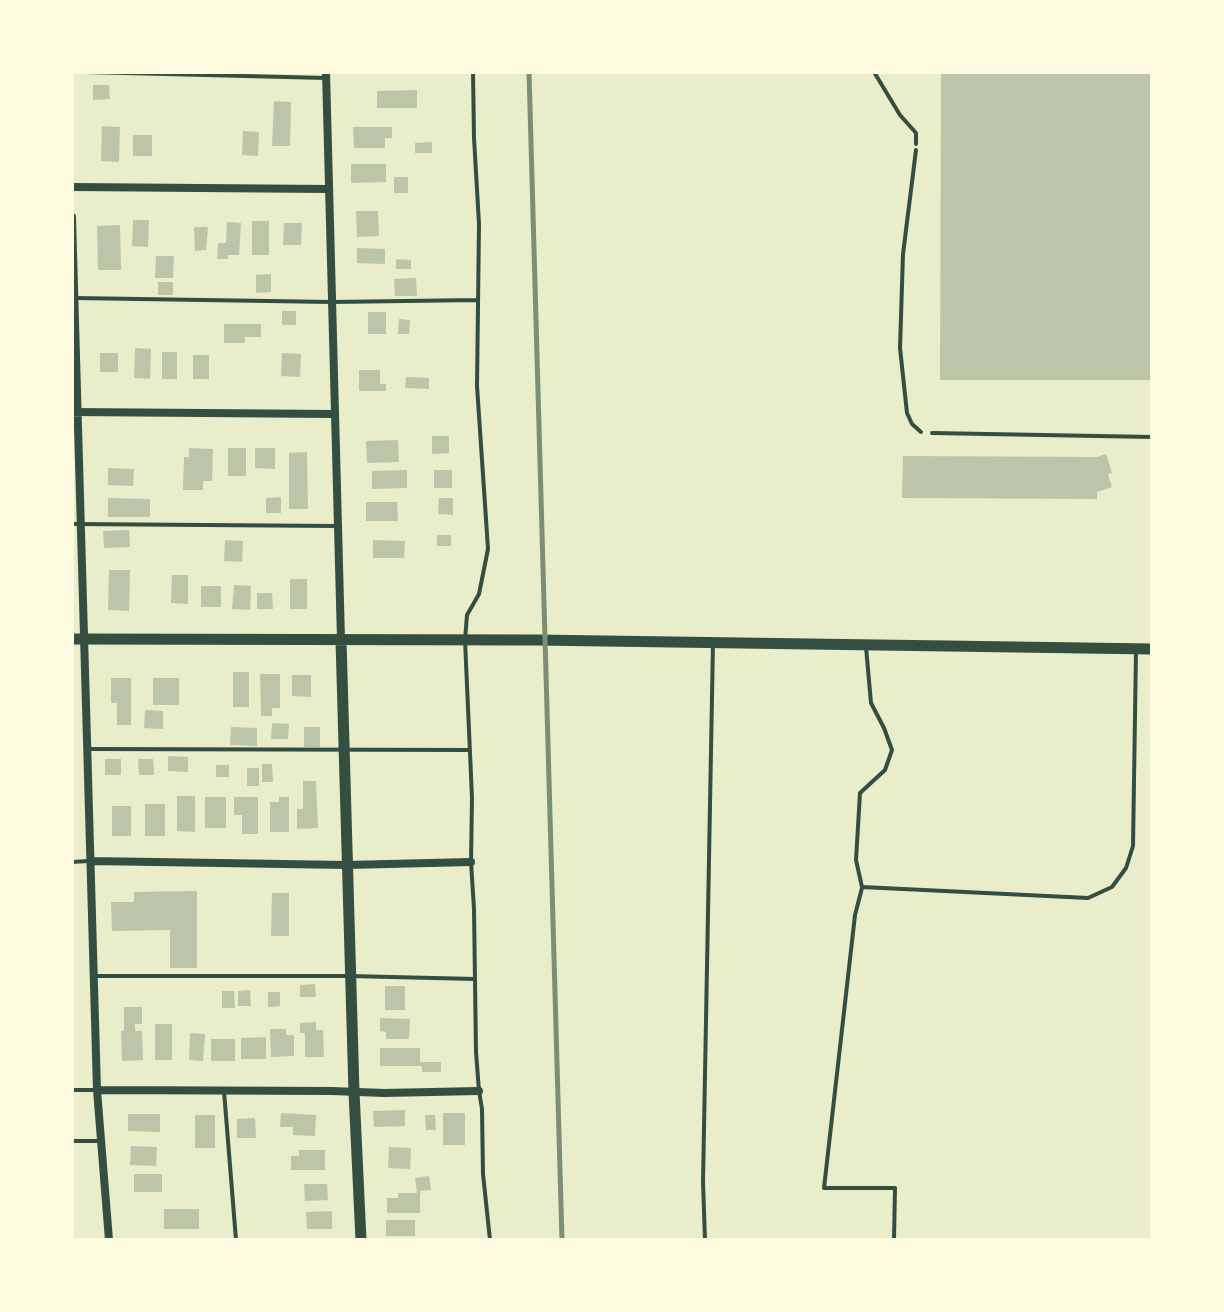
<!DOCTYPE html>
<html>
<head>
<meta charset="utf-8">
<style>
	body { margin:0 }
	#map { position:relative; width:1224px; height:1312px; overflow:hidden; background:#e9edc9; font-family:Figtree,sans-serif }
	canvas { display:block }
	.frame { position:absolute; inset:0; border:74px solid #fefae0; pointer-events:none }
</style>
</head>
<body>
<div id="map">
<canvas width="1224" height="1312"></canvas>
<div class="frame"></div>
</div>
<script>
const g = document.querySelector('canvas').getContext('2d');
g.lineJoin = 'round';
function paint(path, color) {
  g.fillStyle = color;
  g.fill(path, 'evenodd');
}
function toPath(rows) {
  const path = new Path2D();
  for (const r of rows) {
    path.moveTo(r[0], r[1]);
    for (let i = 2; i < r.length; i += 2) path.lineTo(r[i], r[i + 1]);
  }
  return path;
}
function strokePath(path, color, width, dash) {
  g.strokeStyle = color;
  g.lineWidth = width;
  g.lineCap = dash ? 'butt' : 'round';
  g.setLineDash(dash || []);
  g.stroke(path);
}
paint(toPath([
	[941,72,1152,72,1152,380,940,380],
	[93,85,109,85,110,99,93,100],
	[417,90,417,108,377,108,377,91],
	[274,101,291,102,290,146,272,146],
	[102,126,120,127,119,162,101,161],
	[353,127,392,127,392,138,385,138,385,148,354,148],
	[243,131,259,132,258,156,242,155],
	[133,135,152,135,152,156,133,156],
	[432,142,432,153,415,153,415,143],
	[351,164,386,164,386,182,351,183],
	[394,177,408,177,408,193,394,193],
	[356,211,378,211,379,236,357,237],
	[133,220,149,220,148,247,132,246],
	[252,221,269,221,269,255,252,255],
	[227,222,241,223,239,255,228,255,228,259,217,259,218,243,226,243],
	[284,223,302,223,301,245,283,245],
	[120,225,121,270,98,270,97,226],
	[194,227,208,227,206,250,195,251],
	[357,248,385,249,385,264,357,263],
	[156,256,174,256,173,278,155,278],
	[396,259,411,260,411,269,396,269],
	[271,274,271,292,256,293,256,275],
	[416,278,417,296,395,296,394,279],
	[158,282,173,282,173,295,158,295],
	[282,311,296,311,296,325,282,325],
	[368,312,386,312,386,334,368,334],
	[399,319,410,320,409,334,398,334],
	[224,324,261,324,261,337,245,337,245,343,224,343],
	[135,348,151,349,150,379,134,378],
	[162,352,177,352,177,379,162,379],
	[100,353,118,353,118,372,100,372],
	[282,353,301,354,300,377,281,376],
	[193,355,209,355,209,379,193,379],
	[359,370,380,370,380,384,386,384,386,391,359,391],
	[406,377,429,378,429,389,405,388],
	[432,436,449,436,449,453,432,454],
	[398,440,399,462,367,463,366,441],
	[189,448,213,449,212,481,203,481,203,490,183,490,184,457,189,457],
	[228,448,246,448,246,476,228,476],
	[255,448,275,448,275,469,255,468],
	[307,452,308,509,289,509,289,453],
	[1106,454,1112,473,1108,474,1112,487,1097,492,1097,499,902,498,903,456,1097,457],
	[108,468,134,469,133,486,108,485],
	[407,470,407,488,372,489,372,471],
	[434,470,452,470,452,488,434,488],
	[281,497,281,513,266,513,266,498],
	[108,498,150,499,150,517,108,517],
	[439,498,453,498,453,515,438,514],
	[366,502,397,502,398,521,366,521],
	[129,530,130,547,104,548,103,531],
	[437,535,451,535,451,546,437,546],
	[225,540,243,541,242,562,224,561],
	[373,540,405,541,404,558,373,558],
	[109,570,130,570,129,611,108,610],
	[172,575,188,575,188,604,171,603],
	[290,579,307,579,307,609,290,609],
	[234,585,251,586,250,610,232,609],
	[201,586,221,586,221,607,201,607],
	[257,593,272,593,273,609,257,609],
	[233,672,249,672,249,707,233,707],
	[260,674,280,674,280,708,272,708,272,716,261,716],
	[292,675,311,675,311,697,292,696],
	[111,678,131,678,131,725,117,725,117,703,111,703],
	[153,678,179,678,179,705,153,705],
	[145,710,163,711,163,729,144,728],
	[272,723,289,724,288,739,271,739],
	[231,727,257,728,257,746,230,745],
	[304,727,320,727,320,747,304,747],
	[168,756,188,757,188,772,168,771],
	[105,759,121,759,121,775,105,775],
	[138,759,153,759,154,775,139,775],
	[262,764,272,764,273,782,262,782],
	[216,765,229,765,229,777,216,777],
	[247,768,259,768,259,786,247,786],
	[303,781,316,781,318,828,297,829,297,809,303,809],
	[177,796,195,796,195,832,177,831],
	[205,797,226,797,226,828,205,828],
	[234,797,258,797,258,834,242,834,242,815,234,815],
	[279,797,289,797,289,832,270,832,270,802,279,802],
	[145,804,165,804,165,836,145,836],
	[112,806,131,806,131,836,112,836],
	[197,891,197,968,170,968,170,930,112,931,111,902,134,902,134,892],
	[272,893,289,893,289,936,271,936],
	[315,984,316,997,300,997,300,985],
	[385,986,405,986,405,1010,385,1010],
	[250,990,251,1006,238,1006,238,991],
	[222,991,234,991,235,1008,222,1008],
	[268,992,280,992,280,1006,268,1007],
	[124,1007,142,1007,142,1024,135,1024,135,1031,142,1031,143,1060,122,1061,121,1031,124,1031],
	[380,1018,410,1019,409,1039,386,1039,386,1032,380,1031],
	[316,1022,316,1030,323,1030,324,1057,305,1057,305,1033,300,1033,300,1023],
	[155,1024,172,1024,172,1060,155,1060],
	[270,1029,286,1029,286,1035,294,1035,294,1056,271,1057],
	[190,1033,205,1034,203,1061,189,1060],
	[266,1037,266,1059,241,1059,241,1038],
	[211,1039,235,1039,235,1061,211,1061],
	[380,1048,420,1048,420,1062,441,1062,441,1072,422,1072,422,1066,380,1066],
	[405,1110,405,1126,374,1127,373,1111],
	[281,1113,316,1115,315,1136,293,1135,293,1127,280,1127],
	[443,1113,465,1113,465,1145,443,1145],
	[128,1114,160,1114,160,1132,128,1131],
	[195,1115,215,1115,215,1148,195,1148],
	[425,1115,435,1115,436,1130,426,1130],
	[255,1118,256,1138,237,1138,237,1119],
	[131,1146,157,1147,156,1166,130,1165],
	[389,1147,411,1148,410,1169,388,1168],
	[299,1150,325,1150,325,1170,291,1170,291,1156,299,1156],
	[134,1174,162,1174,162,1192,134,1192],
	[429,1176,431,1190,420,1191,420,1213,387,1213,387,1198,398,1198,398,1193,417,1193,415,1178],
	[304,1184,327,1184,328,1200,305,1201],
	[164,1209,199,1209,199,1229,164,1229],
	[332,1211,332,1229,307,1229,306,1212],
	[386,1220,415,1220,415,1236,386,1236]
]), '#bcc5a7');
strokePath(toPath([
	[85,72,326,78],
	[473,72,474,138,479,224,477,386,488,549,479,594,467,615,465,640,472,798,471,862,474,909,476,1052,479,1091,482,1109,483,1174,490,1240],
	[874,72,900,115,916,133,916,144],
	[916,150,903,254,900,348,907,413,912,424,921,432],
	[74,298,332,302,478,300],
	[932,433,1152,437],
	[72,524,337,526],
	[866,647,871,703,884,728,892,750,885,770,860,793,856,860,862,887,1088,898,1112,887,1126,868,1133,846,1136,651],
	[87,749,469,750],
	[72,862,88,861],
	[862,888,855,915,824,1188,895,1188,894,1240],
	[94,976,350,976,475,979],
	[72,1090,97,1090],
	[224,1091,236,1240],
	[72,1141,101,1141],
	[705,1240,703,1182,713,643]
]), '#344e41', 4);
strokePath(toPath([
	[326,72,341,640],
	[72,187,328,189],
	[72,217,97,1090,109,1240],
	[72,412,334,414],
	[90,861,347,865,471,862],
	[97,1090,332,1091,384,1093,479,1091]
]), '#344e41', 8);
strokePath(toPath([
	[72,639,536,640,1152,649],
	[341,640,354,1092,361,1240]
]), '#344e41', 11);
strokePath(toPath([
	[529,72,562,1240]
]), '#7c8e77', 5);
</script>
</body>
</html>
